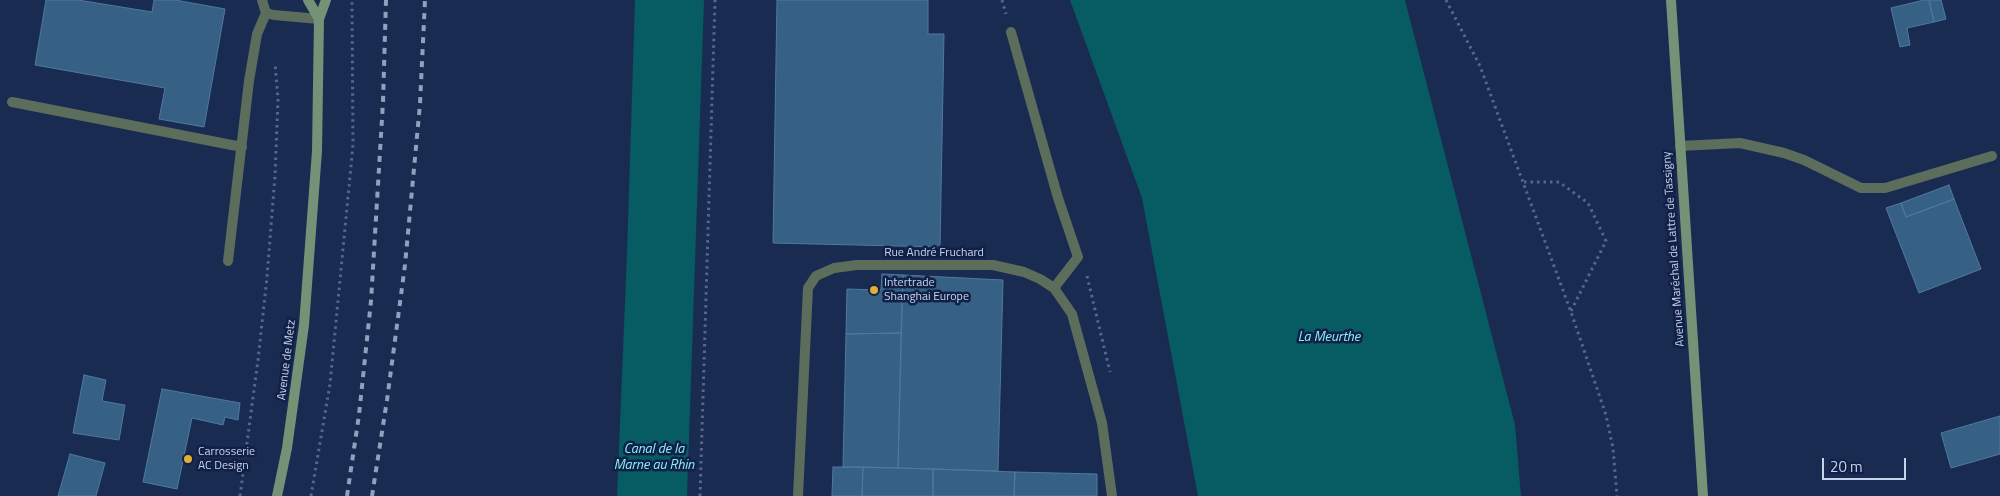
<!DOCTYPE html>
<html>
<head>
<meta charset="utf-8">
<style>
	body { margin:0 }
	#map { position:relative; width:2000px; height:496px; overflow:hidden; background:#1a2b52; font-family:"Titillium Web",sans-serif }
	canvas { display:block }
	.scale { position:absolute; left:1822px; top:458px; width:84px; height:22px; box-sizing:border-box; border:2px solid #c7d3ec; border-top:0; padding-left:6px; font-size:15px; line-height:18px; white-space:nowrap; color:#c7d3ec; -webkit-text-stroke:4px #112047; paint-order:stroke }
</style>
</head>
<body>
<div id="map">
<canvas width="2000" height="496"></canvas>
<div class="scale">20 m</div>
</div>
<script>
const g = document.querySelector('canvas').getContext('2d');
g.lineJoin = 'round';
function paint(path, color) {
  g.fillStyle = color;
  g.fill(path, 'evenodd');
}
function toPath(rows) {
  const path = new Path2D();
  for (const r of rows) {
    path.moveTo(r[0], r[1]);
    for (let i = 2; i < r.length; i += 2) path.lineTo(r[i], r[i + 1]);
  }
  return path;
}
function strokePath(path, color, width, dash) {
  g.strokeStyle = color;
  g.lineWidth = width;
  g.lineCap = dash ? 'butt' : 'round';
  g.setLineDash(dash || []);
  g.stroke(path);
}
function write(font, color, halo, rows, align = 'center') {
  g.font = font + ' "Titillium Web",sans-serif';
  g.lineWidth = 5;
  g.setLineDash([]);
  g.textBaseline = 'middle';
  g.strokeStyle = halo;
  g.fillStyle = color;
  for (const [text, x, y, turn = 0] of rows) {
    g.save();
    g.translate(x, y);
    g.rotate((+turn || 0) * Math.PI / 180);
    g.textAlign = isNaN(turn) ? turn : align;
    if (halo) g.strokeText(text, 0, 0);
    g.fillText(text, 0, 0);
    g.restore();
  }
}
paint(toPath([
	[635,0,704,0,687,496,617,496,627,254],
	[1070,0,1405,0,1515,425,1521,496,1198,496,1142,198]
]), '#075b62');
const building = toPath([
	[46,0,78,0,152,12,154,0,175,0,225,9,204,127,159,119,165,88,35,65,46,0],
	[777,0,928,0,928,34,944,34,940,247,773,243,777,0],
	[1924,0,1929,0,1934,22,1907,28,1910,45,1900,47,1891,8,1924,0],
	[1929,0,1941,0,1946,19,1934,22,1929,0],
	[1949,185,1954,199,1906,217,1901,203,1949,185],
	[1954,199,1981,269,1919,293,1886,208,1901,203,1906,217,1954,199],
	[882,274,903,275,901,333,846,334,847,289,881,290,882,274],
	[903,275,1003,280,998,471,898,468,903,275],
	[901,333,898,468,843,467,846,334,901,333],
	[84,375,106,380,102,401,125,405,119,440,73,433,84,375],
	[162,389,240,403,238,420,225,417,223,425,192,418,177,489,143,482,162,389],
	[2000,416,2000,454,1951,468,1941,433,2000,416],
	[70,454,105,463,96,496,58,496,70,454],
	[833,467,863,467,862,496,832,496,833,467],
	[863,467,933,469,933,496,862,496,863,467],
	[933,469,1015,472,1014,496,933,496,933,469],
	[1015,472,1097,474,1097,496,1014,496,1015,472]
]);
paint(building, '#366185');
strokePath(building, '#4e7a9f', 1);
strokePath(toPath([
	[1002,0,1006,14],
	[1446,0,1480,66,1571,312,1606,415,1613,448,1617,496],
	[1524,182,1559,182,1588,203,1606,241,1571,311],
	[1087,276,1110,372],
	[240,496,258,360,267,277,275,176,278,99,275,63],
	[311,496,330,384,353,145,352,0],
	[700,496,715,0]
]), '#586789', 3, [2.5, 4]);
strokePath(toPath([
	[262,0,266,13,274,15,319,19],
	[12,102,242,147],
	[1680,146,1740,143,1784,153,1804,160,1861,188,1885,188,1992,156],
	[228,261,249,81,257,34,266,13]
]), '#5c6d5c', 10);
strokePath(toPath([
	[1011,32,1058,198,1078,257,1054,288],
	[798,496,808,288,816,276,834,268,857,265,993,265,1024,272,1040,279,1054,288,1072,314,1102,423,1112,496]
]), '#5c6d5c', 10);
strokePath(toPath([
	[308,0,319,19],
	[1671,0,1703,496],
	[277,496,287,448,304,325,317,151,319,19,326,0]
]), '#759176', 10);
strokePath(toPath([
	[347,496,359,415,371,301,383,102,386,0],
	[372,496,387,400,405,265,420,104,425,0]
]), '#929fbd', 4, [6, 6]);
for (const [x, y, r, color] of [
	[874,290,5,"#e1af34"],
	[188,459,5,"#e1af34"]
]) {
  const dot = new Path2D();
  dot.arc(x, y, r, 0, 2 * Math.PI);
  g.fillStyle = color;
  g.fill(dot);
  strokePath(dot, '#112047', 2);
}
write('12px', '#c7d3ec', '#112047', [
	["Avenue Maréchal de Lattre de Tassigny",1674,249,-94],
	["Rue André Fruchard",934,253],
	["Avenue de Metz",287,360,-83]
]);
write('12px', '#c7d3ec', '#112047', [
	["Intertrade",884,283],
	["Shanghai Europe",884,297],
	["Carrosserie",198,452],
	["AC Design",198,466]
], 'left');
write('italic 14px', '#8beffb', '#112047', [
	["La Meurthe",1329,338],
	["Canal de la",654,450],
	["Marne au Rhin",654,466]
]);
</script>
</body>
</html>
